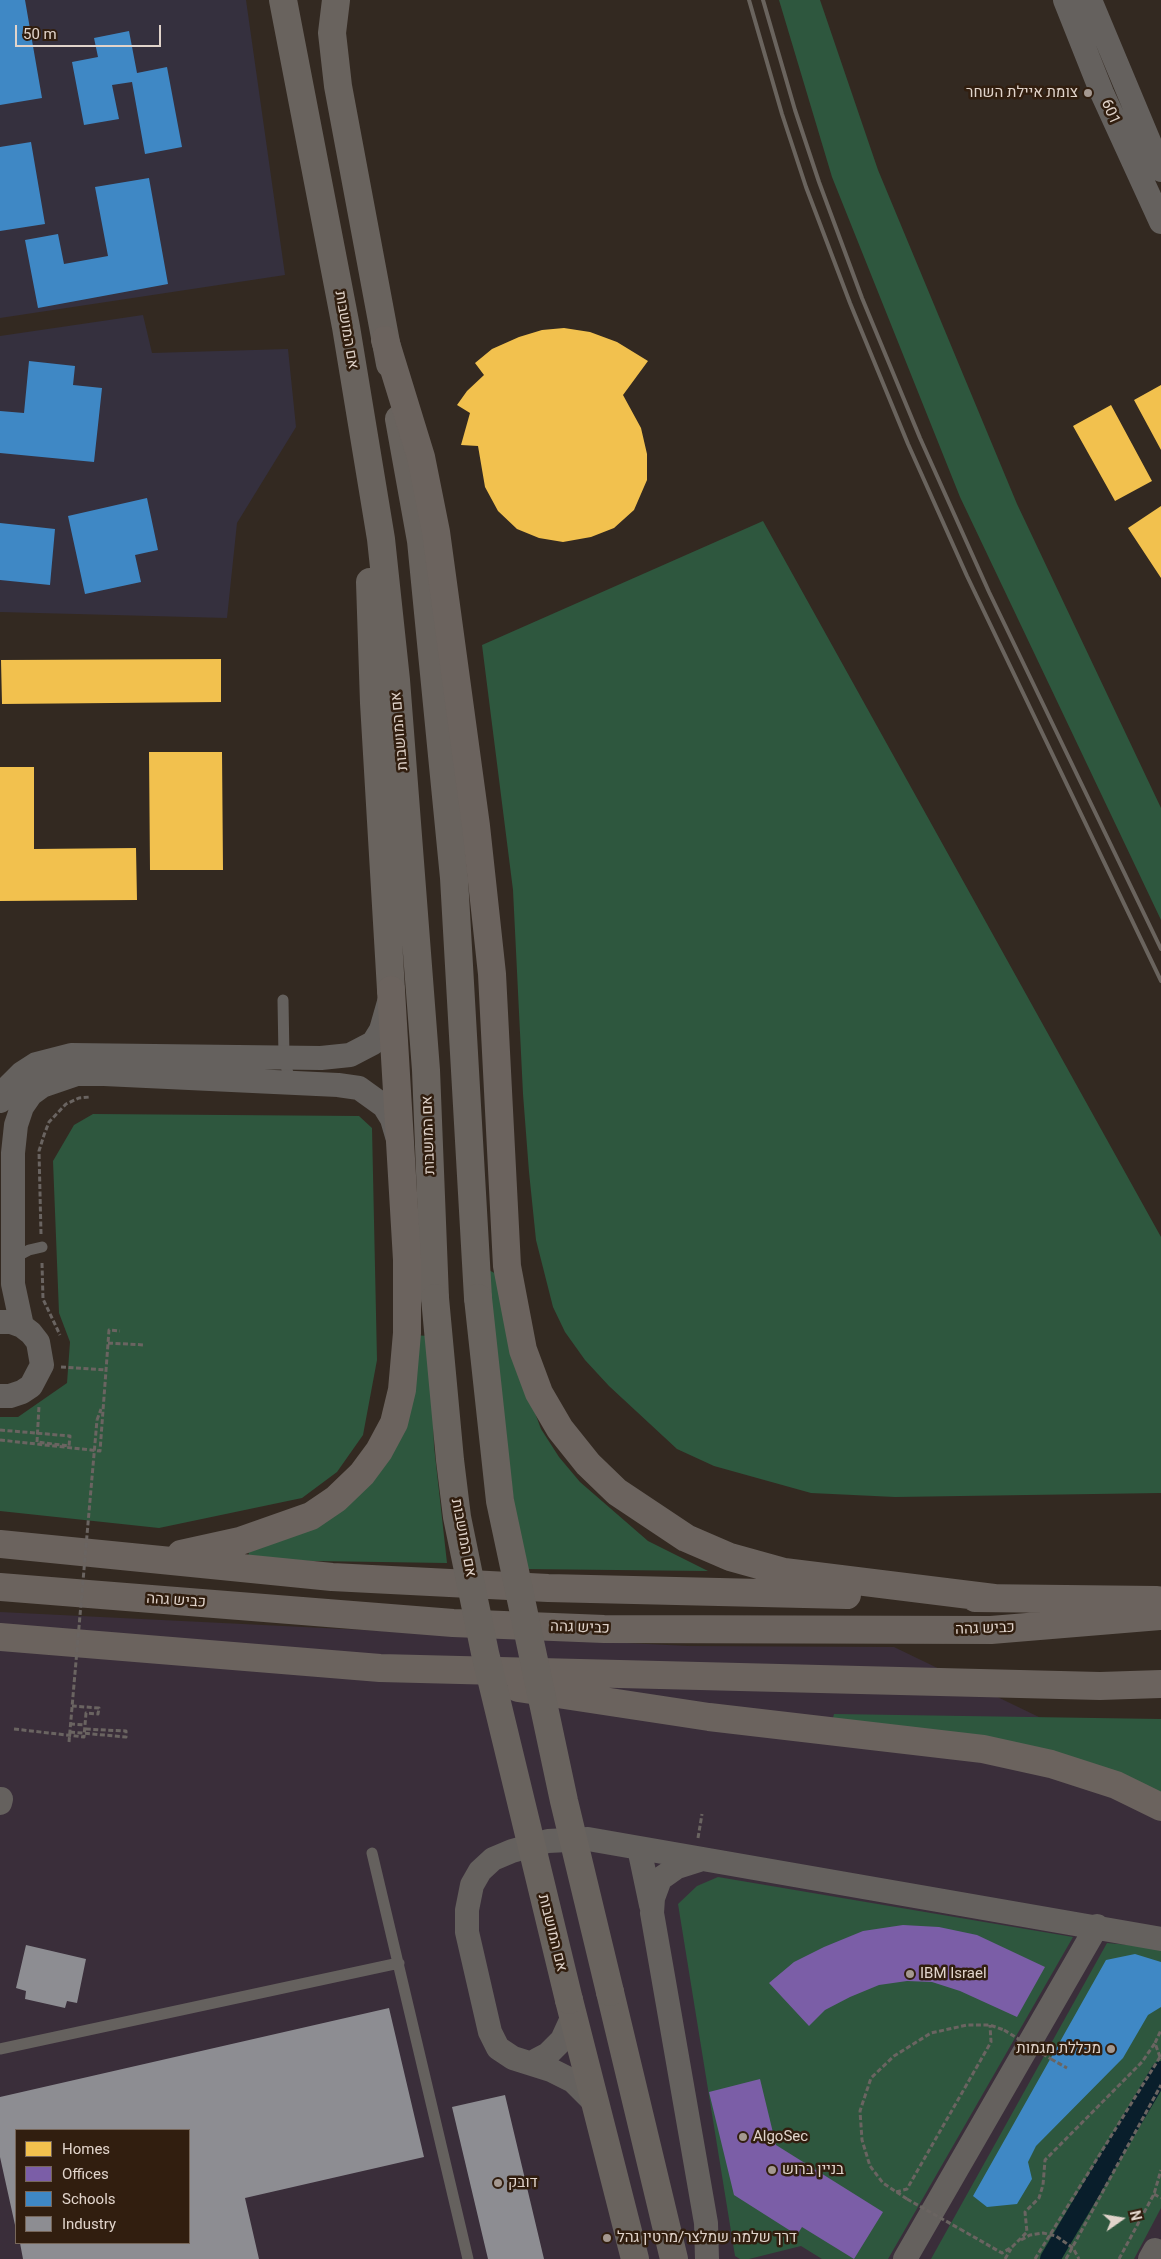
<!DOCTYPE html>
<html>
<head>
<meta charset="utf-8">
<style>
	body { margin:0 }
	#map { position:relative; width:1161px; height:2259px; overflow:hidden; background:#332921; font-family:Roboto,sans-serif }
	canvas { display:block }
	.legend { position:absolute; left:15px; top:2129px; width:175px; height:115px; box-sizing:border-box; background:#311e0f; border:1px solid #77675a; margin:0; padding:6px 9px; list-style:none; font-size:15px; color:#e1d4cb }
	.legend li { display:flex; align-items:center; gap:10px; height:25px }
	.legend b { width:25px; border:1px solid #77675a }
	.north { position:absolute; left:1096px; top:2194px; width:50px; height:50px; -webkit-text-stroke:4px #311e0f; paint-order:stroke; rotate:77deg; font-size:14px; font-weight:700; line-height:20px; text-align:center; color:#e1d4cb }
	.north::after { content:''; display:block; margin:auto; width:18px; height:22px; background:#e1d4cb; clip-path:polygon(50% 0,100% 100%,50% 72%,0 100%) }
	.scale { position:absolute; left:15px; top:25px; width:146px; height:22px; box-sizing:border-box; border:2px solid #e1d4cb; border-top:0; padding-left:6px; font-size:15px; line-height:18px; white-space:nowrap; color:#e1d4cb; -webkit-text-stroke:4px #311e0f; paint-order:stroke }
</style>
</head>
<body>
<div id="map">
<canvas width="1161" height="2259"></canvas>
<ul class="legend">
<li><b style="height:14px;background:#f2c14e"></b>Homes</li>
<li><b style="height:14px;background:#7b5ea7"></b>Offices</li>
<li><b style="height:14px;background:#3f88c5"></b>Schools</li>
<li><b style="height:14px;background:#8d8d92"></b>Industry</li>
</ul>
<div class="north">N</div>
<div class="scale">50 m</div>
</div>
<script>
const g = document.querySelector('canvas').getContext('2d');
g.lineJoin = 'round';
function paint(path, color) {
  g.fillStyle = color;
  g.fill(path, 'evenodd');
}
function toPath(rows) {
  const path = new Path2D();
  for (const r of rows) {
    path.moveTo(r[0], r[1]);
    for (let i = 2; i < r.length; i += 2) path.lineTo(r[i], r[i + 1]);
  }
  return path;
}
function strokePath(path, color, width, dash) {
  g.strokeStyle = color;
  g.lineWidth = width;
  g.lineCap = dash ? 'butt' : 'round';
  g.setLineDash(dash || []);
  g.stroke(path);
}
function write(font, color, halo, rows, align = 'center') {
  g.font = font + ' Roboto,Heebo,sans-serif';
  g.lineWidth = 5;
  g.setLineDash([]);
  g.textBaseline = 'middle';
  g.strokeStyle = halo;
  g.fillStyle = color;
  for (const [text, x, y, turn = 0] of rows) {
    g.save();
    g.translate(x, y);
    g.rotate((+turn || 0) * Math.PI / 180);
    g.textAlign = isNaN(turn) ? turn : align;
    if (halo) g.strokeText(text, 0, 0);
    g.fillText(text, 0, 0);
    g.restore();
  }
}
paint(toPath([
	[0,1612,688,1646,894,1647,1103,1748,1161,1774,1161,2259,0,2259],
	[16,2130,189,2130,189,2243,16,2243]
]), '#3a2e3a');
paint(toPath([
	[0,0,246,0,285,275,0,318],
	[143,315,152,353,288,349,296,427,237,523,227,618,0,612,0,336]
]), '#35303e');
paint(toPath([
	[779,0,820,0,878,170,1017,504,1161,808,1161,920,960,497,832,177],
	[763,521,1161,1237,1161,1493,895,1497,811,1493,714,1466,677,1449,609,1386,585,1360,565,1332,553,1307,536,1240,529,1172,523,1094,513,890,482,645],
	[93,1114,359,1116,372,1128,377,1360,363,1435,337,1472,302,1498,159,1528,0,1511,0,1417,18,1417,67,1383,70,1342,59,1313,53,1161,74,1125],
	[485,1268,502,1277,527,1391,541,1429,559,1457,580,1482,648,1541,708,1571,522,1569],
	[411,1335,430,1336,434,1446,447,1563,247,1560,251,1545,357,1497],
	[834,1714,1161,1719,1161,1794,831,1725],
	[718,1877,1073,1937,888,2259,822,2259,801,2246,749,2259,740,2259,735,2256,678,1904,697,1886],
	[1107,1943,1161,1948,1161,2208,1134,2259,931,2259]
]), '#2e573e');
paint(toPath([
	[564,328,590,332,617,342,648,361,623,395,641,428,647,454,647,480,634,510,614,528,591,537,563,542,539,538,517,529,498,511,485,487,478,446,461,445,470,413,457,405,467,391,484,375,475,363,492,349,519,337,542,330],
	[1161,385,1161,450,1134,400],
	[1111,405,1152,481,1115,501,1073,426],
	[1161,506,1161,578,1128,528],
	[221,659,221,702,2,704,1,660],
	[149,752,222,752,223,870,150,870],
	[0,767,34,767,34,849,136,848,137,900,0,901]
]), '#f2c14e');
paint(toPath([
	[903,1925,939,1927,977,1935,1045,1967,1017,2017,960,1991,932,1982,907,1981,879,1985,850,1997,825,2010,809,2026,769,1983,794,1962,824,1947,863,1931],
	[760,2079,776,2145,883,2212,854,2259,802,2227,797,2235,734,2195,709,2092]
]), '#7b5ea7');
paint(toPath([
	[0,0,25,0,42,98,0,105],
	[129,31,137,73,167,67,182,147,145,154,132,82,112,85,119,119,84,125,72,62,98,57,94,38],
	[31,142,45,224,0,231,0,147],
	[149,178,168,284,38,308,25,240,58,234,64,264,108,256,95,187],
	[29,361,75,366,73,385,102,388,94,462,0,453,0,411,24,413],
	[147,498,158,550,135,555,141,582,85,594,68,516],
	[0,523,55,529,50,585,0,580],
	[1135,1954,1161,1962,1161,2007,1148,2015,1123,2058,1036,2146,1028,2162,1032,2179,1017,2204,987,2207,973,2196,1106,1960]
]), '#3f88c5');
paint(toPath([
	[26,1945,86,1959,77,2003,67,2001,65,2008,25,1999,26,1991,16,1988],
	[389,2008,424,2157,245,2198,259,2259,23,2259,20,2243,189,2243,189,2130,16,2130,15,2225,0,2157,0,2097],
	[505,2095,544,2259,488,2259,452,2107]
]), '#8d8d92');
strokePath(toPath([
	[1050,2259,1161,2071]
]), '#091e2b', 20);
strokePath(toPath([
	[41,1234,39,1151,44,1135,49,1122,66,1104,79,1098,90,1097],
	[42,1263,43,1299,60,1335],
	[108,1343,145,1345],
	[61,1367,106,1370],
	[97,1420,101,1409],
	[0,1440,100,1451,109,1330,120,1331],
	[37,1442,39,1406],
	[70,1724,85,1725],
	[14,1729,84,1737,86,1713,98,1714,99,1708,72,1706],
	[698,1838,702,1814],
	[1160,2057,1155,2043,1161,2030],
	[1051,2059,1067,2068],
	[896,2192,907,2189,991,2042,990,2025],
	[1154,2194,1161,2198],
	[907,2199,883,2183,870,2166,862,2140,860,2111,871,2078,894,2056,931,2033,967,2025,990,2025,1004,2030],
	[960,2229,1002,2253,1012,2247,1027,2232,1025,2212,1039,2198,1043,2185,1045,2160,1142,2062,1155,2043],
	[1021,2240,1030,2235,1043,2233,1056,2236,1073,2248,1079,2259],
	[1005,2259,1011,2249],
	[1035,2259,1160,2057],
	[1066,2259,1161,2085],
	[1119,2259,1154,2194,1161,2170]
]), '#6a6461', 3, [5, 2.5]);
strokePath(toPath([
	[283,1000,284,1057,290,1082],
	[12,1259,29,1250,42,1247],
	[372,1853,468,2259],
	[0,2049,399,1963]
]), '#65615e', 11);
strokePath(toPath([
	[1065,0,1102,93,1161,222],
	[1090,0,1161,170],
	[0,1101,7,1088,22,1073,36,1064,71,1055,321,1058,350,1055,373,1043,381,1030,389,1002],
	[0,1322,11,1322,22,1326,31,1333,38,1342,42,1365,31,1386,22,1392,10,1396,0,1396],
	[22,1326,13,1284,13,1153,16,1125,22,1107,31,1094,42,1086,77,1074,104,1074,338,1085,359,1088,384,1106,392,1119,397,1136],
	[0,1803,1,1799],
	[639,1848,651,1905],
	[699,1860,677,1867,660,1879,653,1898,652,1913,706,2223,707,2259],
	[531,2063,548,2054,562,2040,573,2016],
	[596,2104,573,2081,551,2070,513,2058,498,2048,490,2032,467,1932,467,1910,472,1885,480,1871,493,1859,512,1851,548,1841,588,1839,1161,1939],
	[905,2259,1097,1926],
	[1150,2259,1155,2250]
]), '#65615e', 24);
strokePath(toPath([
	[283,0,346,327,381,539,396,680,426,1070,435,1298],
	[336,0,332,33,338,86,390,364],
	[399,419,421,541,454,878,478,1298],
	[370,582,374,703,391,990],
	[610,1992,674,2259],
	[569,2000,635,2259]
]), '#69635e', 28);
strokePath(toPath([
	[385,340,421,457,436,532,476,826,492,974,507,1266,523,1350,539,1393,560,1429,588,1464,617,1492,686,1538,730,1557,784,1572,994,1598],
	[0,1544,332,1577,548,1588,847,1595],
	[181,1554,240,1541,311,1516,336,1499,362,1474,379,1451,394,1423,402,1390,407,1333,407,1260,391,990],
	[0,1587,453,1623,604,1629,991,1630,1161,1616],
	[975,1598,1157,1600],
	[0,1637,380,1668,1100,1686,1161,1684],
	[518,1688,709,1717,983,1749,1051,1764,1116,1785,1161,1807]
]), '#6b635e', 28);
strokePath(toPath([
	[749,0,782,114,806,187,850,303,908,444,967,576,1161,981],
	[763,0,795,110,819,182,862,298,920,438,989,592,1161,949]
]), '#6a645e', 4);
strokePath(toPath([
	[0,1430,70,1436,69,1446,37,1442],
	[70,1732,126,1737,126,1731,85,1729],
	[69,1742,97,1420],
	[1004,2030,1051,2059],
	[907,2199,960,2229]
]), '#6a6461', 3, [5, 2.5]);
strokePath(toPath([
	[435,1298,450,1460,457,1517,485,1653,569,2000],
	[478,1298,500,1501,564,1801,610,1992]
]), '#69635e', 28);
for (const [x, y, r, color] of [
	[1088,93,5,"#a49890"],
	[910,1974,5,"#a49890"],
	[1111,2049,5,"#a49890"],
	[743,2137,5,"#a49890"],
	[772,2170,5,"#a49890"],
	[498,2183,5,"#a49890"],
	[607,2238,5,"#a49890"]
]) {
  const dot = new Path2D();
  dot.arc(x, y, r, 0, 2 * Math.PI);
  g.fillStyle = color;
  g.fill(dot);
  strokePath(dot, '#311e0f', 2);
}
write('15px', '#e1d4cb', '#311e0f', [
	["צומת איילת השחר",1078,93,"right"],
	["IBM Israel",920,1974],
	["מכללת מגמות",1101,2049,"right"],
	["AlgoSec",753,2137],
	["בניין ברוש",782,2170],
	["דובק",508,2183],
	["דרך שלמה שמלצר/מרטין גהל",617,2238]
], 'left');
write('15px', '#e1d4cb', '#311e0f', [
	["601",1110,112,66],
	["אם המושבות",346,330,80],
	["אם המושבות",400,731,-95],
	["אם המושבות",429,1135,-92],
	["אם המושבות",463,1538,79],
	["כביש גהה",176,1601,4],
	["כביש גהה",580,1628,2],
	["כביש גהה",985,1629,-2],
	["אם המושבות",552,1933,76]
]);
</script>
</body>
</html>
